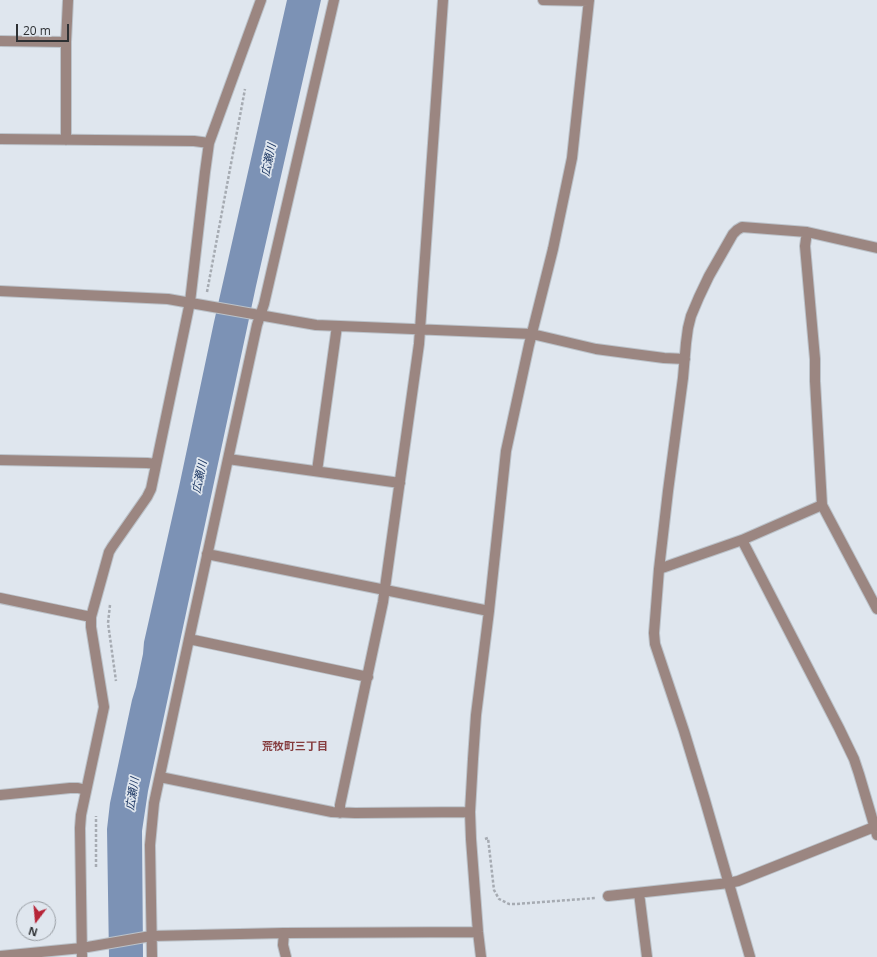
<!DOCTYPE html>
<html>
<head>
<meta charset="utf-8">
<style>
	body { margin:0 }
	#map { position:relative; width:877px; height:957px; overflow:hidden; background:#dfe6ee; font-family:"Open Sans",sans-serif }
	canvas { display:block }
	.north { position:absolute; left:16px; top:901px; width:40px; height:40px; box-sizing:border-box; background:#dfe6ee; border:1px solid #989da3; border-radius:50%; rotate:196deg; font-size:11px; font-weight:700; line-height:16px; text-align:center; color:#2d3033 }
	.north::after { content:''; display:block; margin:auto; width:14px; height:18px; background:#b62437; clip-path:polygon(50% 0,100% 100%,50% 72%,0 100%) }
	.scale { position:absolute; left:16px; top:24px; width:53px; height:18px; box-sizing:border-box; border:2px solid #2d3033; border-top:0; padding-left:5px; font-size:12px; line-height:14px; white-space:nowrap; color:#2d3033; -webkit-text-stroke:3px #dfe6ee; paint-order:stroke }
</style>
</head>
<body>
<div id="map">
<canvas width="877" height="957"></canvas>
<div class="north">N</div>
<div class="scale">20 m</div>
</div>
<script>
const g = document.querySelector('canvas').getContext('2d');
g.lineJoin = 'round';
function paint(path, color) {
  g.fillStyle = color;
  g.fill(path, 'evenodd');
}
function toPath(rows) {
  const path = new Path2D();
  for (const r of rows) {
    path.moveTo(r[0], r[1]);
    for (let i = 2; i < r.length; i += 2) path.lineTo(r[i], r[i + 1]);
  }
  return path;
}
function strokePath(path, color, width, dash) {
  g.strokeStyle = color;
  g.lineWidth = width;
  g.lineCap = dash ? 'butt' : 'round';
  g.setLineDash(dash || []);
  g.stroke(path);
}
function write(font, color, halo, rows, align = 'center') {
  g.font = font + ' "Open Sans","Noto Sans JP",sans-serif';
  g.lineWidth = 3.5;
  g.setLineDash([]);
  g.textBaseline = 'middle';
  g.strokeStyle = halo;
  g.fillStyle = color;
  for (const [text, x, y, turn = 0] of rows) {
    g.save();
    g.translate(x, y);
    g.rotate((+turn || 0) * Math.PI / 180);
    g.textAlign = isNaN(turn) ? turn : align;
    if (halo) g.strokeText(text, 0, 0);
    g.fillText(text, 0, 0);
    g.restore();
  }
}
paint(toPath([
	[287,0,321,0,256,286,148,791,142,831,143,957,109,957,107,829,110,803,132,700,136,687,143,654,144,642,179,487,214,322]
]), '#7c92b5');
const minor = toPath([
	[543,0,589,1],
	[0,41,66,42],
	[0,139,194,141,209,143],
	[66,140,66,42,68,0],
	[807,232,805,246,815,359,815,381,822,505,877,609],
	[0,291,168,299,316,325,532,334,596,349,664,358,685,359],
	[228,459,400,483],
	[0,460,147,463,156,464],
	[317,471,337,326],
	[742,540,839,728,854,759,859,774,877,835],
	[207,554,489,611],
	[659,569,742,540,822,505],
	[0,598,91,617],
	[189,639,368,677],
	[160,777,332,812,355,813,470,812],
	[0,795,70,788,78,788,86,790],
	[340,813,340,805,383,602,419,344,443,0],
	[639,893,647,957],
	[608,896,729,883,738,881,869,829,874,827],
	[284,933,283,945,286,957],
	[0,956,82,948,151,936,284,933,478,932],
	[82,957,80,828,81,815,104,707,91,627,91,617,109,552,112,547,147,497,151,489,190,302,205,172,209,143,261,0],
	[152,957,150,845,154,803,189,639,257,325,264,304,334,0],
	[481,957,478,932,471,839,470,812,473,759,476,715,489,611,506,451,529,345,553,249,572,158,589,0],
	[750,957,704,797,684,731,655,644,654,633,659,569,668,491,683,378,686,343,688,328,691,316,699,297,709,276,733,234,737,230,742,227,807,232,877,248]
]);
strokePath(minor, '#bbc2c9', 12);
strokePath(toPath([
	[207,292,245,89],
	[110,605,108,623,116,681],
	[485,839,488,838,494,890,499,899,509,904,516,904,595,898],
	[96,867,96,816]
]), '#a6abb2', 2.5, [3, 2]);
strokePath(minor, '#9b8681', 10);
write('italic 11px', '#122e5c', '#dfe6ee', [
	["広瀬川",269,160,-78],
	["広瀬川",200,477,-78],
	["広瀬川",133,794,-81]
]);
write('bold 11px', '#843b3d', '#dfe6ee', [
	["荒牧町三丁目",295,747]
]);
</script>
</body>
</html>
